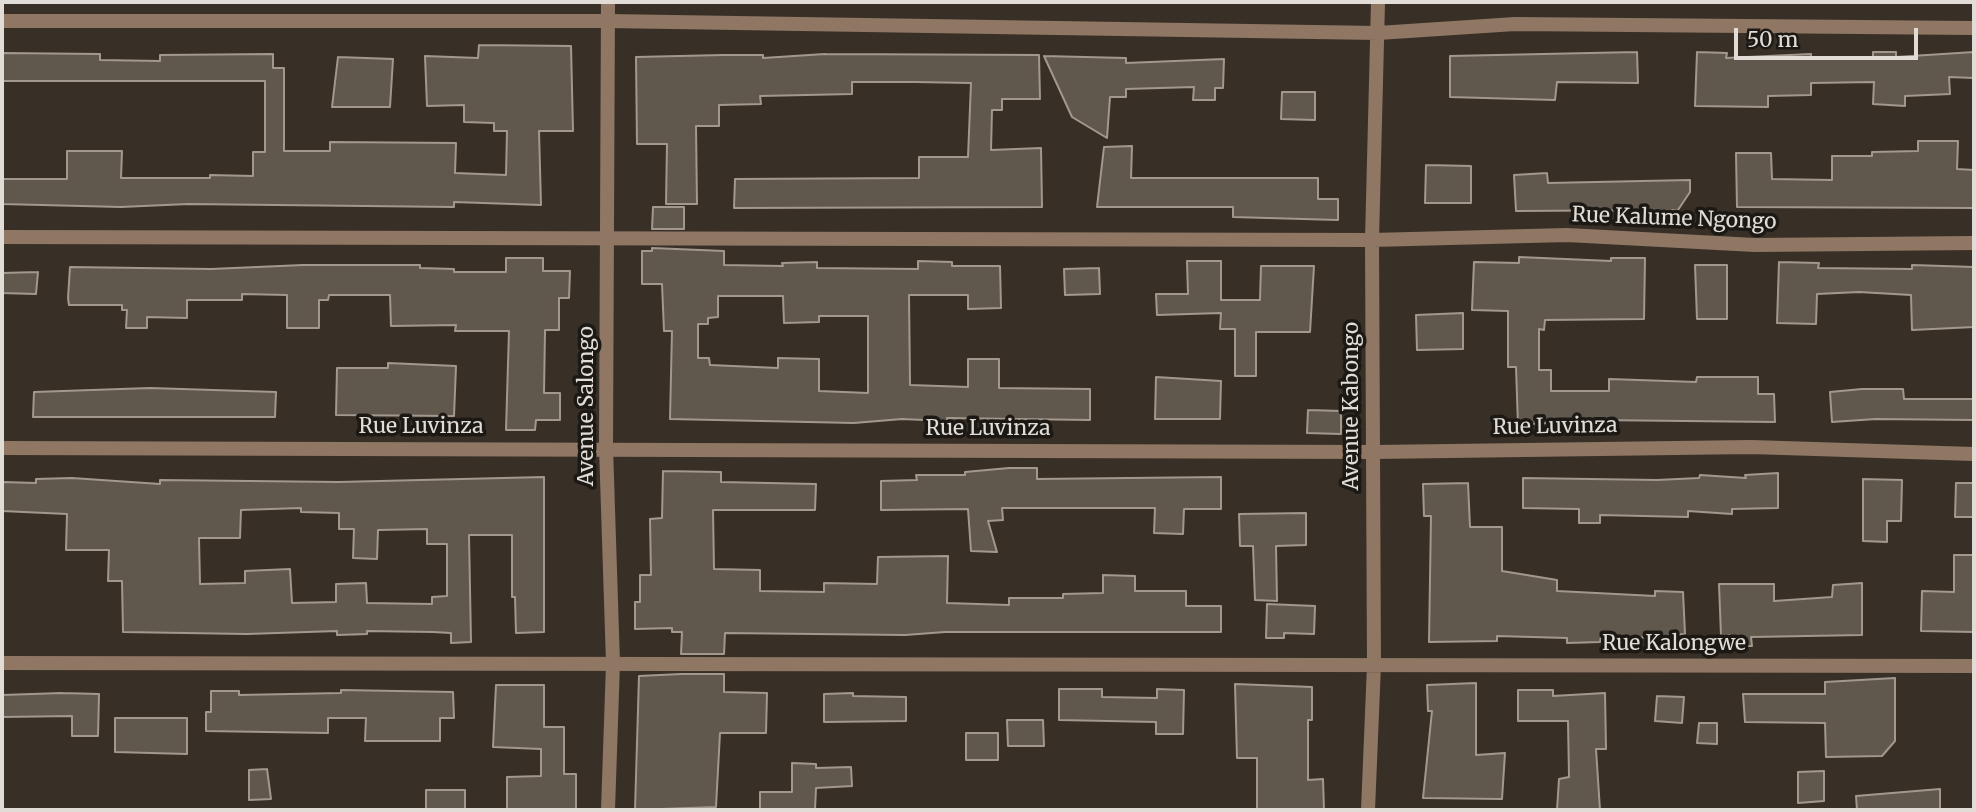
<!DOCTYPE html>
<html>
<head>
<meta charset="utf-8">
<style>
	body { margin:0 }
	#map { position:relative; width:1976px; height:812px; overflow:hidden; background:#383027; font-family:Merriweather,serif }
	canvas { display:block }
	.frame { position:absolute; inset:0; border:4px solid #e1dcd6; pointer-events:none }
	.scale { position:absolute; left:1734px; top:28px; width:184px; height:32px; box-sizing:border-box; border:4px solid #e1dcd6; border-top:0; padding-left:9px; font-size:21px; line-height:24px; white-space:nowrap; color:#e1dcd6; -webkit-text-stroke:5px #1c1915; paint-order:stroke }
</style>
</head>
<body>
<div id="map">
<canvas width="1976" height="812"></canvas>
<div class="frame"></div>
<div class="scale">50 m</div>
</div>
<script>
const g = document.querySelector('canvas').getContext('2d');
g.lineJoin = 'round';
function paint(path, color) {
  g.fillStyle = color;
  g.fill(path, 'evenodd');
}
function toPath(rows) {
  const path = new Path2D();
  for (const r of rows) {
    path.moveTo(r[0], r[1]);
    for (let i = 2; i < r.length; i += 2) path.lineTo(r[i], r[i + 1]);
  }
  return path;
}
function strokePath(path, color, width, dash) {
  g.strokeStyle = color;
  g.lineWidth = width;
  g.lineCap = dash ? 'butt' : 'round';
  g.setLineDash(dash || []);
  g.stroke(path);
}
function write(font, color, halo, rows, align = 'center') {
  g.font = font + ' Merriweather,serif';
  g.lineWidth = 7;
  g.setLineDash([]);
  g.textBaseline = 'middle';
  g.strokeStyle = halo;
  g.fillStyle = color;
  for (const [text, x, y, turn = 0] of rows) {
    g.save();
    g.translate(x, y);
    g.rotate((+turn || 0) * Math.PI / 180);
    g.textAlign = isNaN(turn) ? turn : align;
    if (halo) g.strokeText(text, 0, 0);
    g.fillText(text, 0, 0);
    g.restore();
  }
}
const building = toPath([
	[479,45,571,46,573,131,539,131,541,205,454,202,454,207,188,204,121,207,2,204,2,179,67,179,67,151,122,151,121,178,210,178,210,175,253,176,253,152,265,152,265,81,2,81,2,53,100,54,100,60,160,61,160,55,273,54,273,68,284,68,284,151,330,151,330,142,456,143,455,173,506,175,507,131,494,131,494,123,464,122,464,105,427,106,425,56,478,58,479,45],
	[1637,52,1638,83,1557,82,1555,100,1450,97,1450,56,1637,52],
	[1697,52,1727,53,1726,58,1811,54,1811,58,1873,57,1873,52,1896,52,1896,57,1974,52,1974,78,1949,77,1950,94,1905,96,1905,106,1873,104,1874,82,1811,83,1811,95,1768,96,1768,107,1695,106,1697,52],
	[825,54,1039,55,1040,99,1002,99,1002,110,992,110,991,150,1041,148,1042,207,734,208,735,179,919,178,919,157,968,157,971,83,915,82,852,82,852,94,760,96,761,104,719,105,719,126,696,126,697,204,666,204,667,144,637,144,636,57,723,55,763,55,763,58,825,54],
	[1044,56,1126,58,1126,63,1224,59,1223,88,1215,88,1215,100,1193,100,1194,87,1126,89,1126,97,1110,97,1107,138,1072,117,1044,56],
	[338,57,393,59,390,107,332,107,338,57],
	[1282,92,1315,92,1315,120,1281,119,1282,92],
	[1918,141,1958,141,1957,169,1974,170,1974,208,1737,207,1736,153,1771,153,1772,179,1832,180,1832,156,1872,156,1872,152,1918,151,1918,141],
	[1132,146,1131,178,1318,178,1318,199,1338,199,1338,220,1233,217,1233,207,1097,207,1104,147,1132,146],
	[1426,165,1471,166,1471,203,1425,203,1426,165],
	[1547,173,1548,183,1690,180,1690,192,1678,210,1516,211,1514,175,1547,173],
	[653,207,684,207,684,229,652,229,653,207],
	[652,248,724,251,724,265,783,266,782,263,817,262,817,268,918,269,918,261,952,262,952,266,1000,266,1001,308,968,309,968,295,909,295,910,385,968,387,968,359,999,359,999,388,1090,389,1090,420,947,418,947,421,902,419,854,423,670,419,672,331,664,331,662,284,642,284,642,251,652,251,652,248],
	[718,296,783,296,784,323,819,322,819,316,868,316,868,393,819,391,819,359,778,358,778,368,710,365,709,358,698,358,698,324,708,324,708,318,718,317,718,296],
	[1519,257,1611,261,1611,258,1645,258,1644,319,1545,320,1544,330,1539,329,1539,370,1551,370,1551,391,1609,391,1609,379,1696,382,1697,377,1758,377,1758,394,1774,394,1775,422,1595,420,1518,425,1516,367,1508,367,1508,311,1472,310,1474,262,1519,263,1519,257],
	[506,258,543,258,543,271,570,271,569,298,559,298,559,330,545,330,544,393,560,393,560,420,536,420,535,430,506,430,509,331,455,331,456,325,391,326,390,295,329,295,328,300,319,300,319,328,287,328,287,295,242,294,242,300,187,300,187,318,147,317,147,328,126,328,127,310,122,310,122,305,69,305,68,298,70,267,211,269,303,265,420,265,420,268,454,269,454,272,506,272,506,258],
	[1187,261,1221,261,1221,300,1260,300,1261,266,1314,266,1310,332,1256,332,1256,376,1235,376,1235,329,1220,329,1221,313,1157,315,1156,294,1188,294,1187,261],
	[1779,262,1819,263,1818,268,1912,269,1912,265,1974,267,1974,327,1912,330,1911,295,1859,292,1817,294,1816,324,1777,323,1779,262],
	[1695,265,1727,265,1727,319,1697,319,1695,265],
	[1099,268,1100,294,1065,295,1064,269,1099,268],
	[38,272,36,294,2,293,2,273,38,272],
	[1463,313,1463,349,1417,350,1416,315,1463,313],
	[388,363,456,366,454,416,336,415,337,368,388,368,388,363],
	[1156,377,1221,381,1220,419,1155,419,1156,377],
	[150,388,276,392,275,417,33,417,34,392,150,388],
	[1862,389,1903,389,1904,399,1974,399,1974,420,1876,419,1832,422,1830,392,1862,389],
	[1308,410,1341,411,1341,434,1307,433,1308,410],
	[1009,468,1037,468,1037,479,1221,477,1221,509,1184,509,1183,534,1154,533,1155,508,1002,508,1003,520,988,521,997,552,971,551,968,509,881,510,881,481,917,480,916,475,965,475,965,472,1009,468],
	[663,471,721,472,721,482,816,484,815,510,713,510,714,569,760,570,760,591,824,592,824,583,877,584,878,557,948,556,947,603,1009,605,1009,598,1063,598,1063,594,1103,593,1103,575,1135,576,1135,591,1186,591,1186,606,1221,606,1221,632,945,632,905,635,725,633,724,654,681,654,682,632,672,632,672,628,635,629,635,602,640,602,640,575,651,575,650,519,662,518,663,471],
	[1778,473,1778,508,1732,509,1732,514,1688,511,1688,517,1600,515,1600,523,1579,523,1579,509,1523,508,1523,478,1657,480,1699,478,1700,475,1746,478,1745,475,1778,473],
	[544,477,544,632,516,633,515,597,512,597,512,535,469,535,471,642,451,643,451,633,433,632,367,631,367,634,337,635,337,631,247,634,123,632,122,581,108,581,109,550,66,550,67,514,2,511,2,482,36,483,36,479,72,478,160,484,160,480,339,482,544,477],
	[301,508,301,512,339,513,339,529,354,529,353,558,377,559,378,530,427,529,427,544,447,544,447,596,432,597,432,604,367,603,366,583,336,584,336,602,292,603,290,569,245,571,245,583,200,584,199,538,240,538,241,510,301,508],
	[1863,479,1902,480,1901,521,1887,521,1887,542,1863,541,1863,479],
	[1468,483,1470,527,1502,527,1502,571,1557,580,1557,591,1655,596,1655,591,1683,592,1685,634,1636,638,1601,637,1600,642,1567,643,1567,638,1497,636,1497,641,1429,642,1431,516,1424,516,1423,484,1468,483],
	[1956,483,1974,483,1974,517,1955,517,1956,483],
	[1306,513,1306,545,1276,546,1277,601,1255,600,1253,546,1240,546,1239,514,1306,513],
	[1954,555,1974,555,1974,632,1921,631,1922,591,1954,592,1954,555],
	[1862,583,1862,635,1751,637,1752,646,1732,646,1730,635,1721,636,1719,584,1774,584,1774,601,1832,597,1833,585,1862,583],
	[1267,604,1315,606,1314,634,1284,633,1284,638,1266,638,1267,604],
	[681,674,724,674,724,692,767,693,766,733,720,733,716,807,635,810,639,676,681,674],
	[1895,678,1895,741,1882,756,1826,757,1825,723,1745,722,1743,694,1825,694,1825,682,1895,678],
	[1476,683,1476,755,1505,753,1502,799,1423,798,1432,711,1428,711,1427,685,1476,683],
	[1235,684,1312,687,1312,720,1308,720,1308,780,1323,779,1324,810,1257,810,1257,758,1237,758,1235,684],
	[496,685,544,685,544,727,564,727,564,774,576,774,576,810,507,809,507,777,541,776,541,749,493,747,496,685],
	[1059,689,1102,689,1102,697,1157,698,1157,689,1184,690,1183,734,1156,734,1156,722,1059,720,1059,689],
	[341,690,453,692,454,718,440,718,440,741,365,741,366,718,328,718,328,733,206,731,206,712,211,712,211,691,239,691,239,695,341,693,341,690],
	[1518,690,1553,690,1553,696,1605,693,1606,749,1596,749,1600,810,1557,810,1559,779,1569,777,1568,721,1518,721,1518,690],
	[62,693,99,694,98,736,72,736,72,716,2,717,2,695,62,693],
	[853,693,853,696,906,697,906,721,824,722,824,694,853,693],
	[1657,696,1684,697,1682,723,1655,721,1657,696],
	[115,718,187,718,187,754,115,752,115,718],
	[1007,720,1043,720,1044,746,1008,746,1007,720],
	[1699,723,1717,723,1717,744,1697,743,1699,723],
	[966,733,998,733,998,760,966,760,966,733],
	[792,763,816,764,816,768,851,767,852,786,816,788,815,810,760,810,760,792,792,792,792,763],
	[267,769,271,799,249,800,249,770,267,769],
	[1824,771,1824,801,1798,803,1798,772,1824,771],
	[1940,789,1940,810,1857,810,1856,796,1940,789],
	[426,790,465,790,465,810,426,810,426,790]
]);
paint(building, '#60574d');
strokePath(building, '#a2988d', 2);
strokePath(toPath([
	[2,21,608,21,1378,33,1515,24,1974,28],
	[2,237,1372,240,1567,235,1755,245,1974,243],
	[2,448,1374,452,1751,447,1974,454],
	[2,663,1974,666],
	[1368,810,1374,665,1372,240,1378,2]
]), '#8f7764', 14);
strokePath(toPath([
	[608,810,613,663,606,447,608,2]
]), '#8f7764', 14);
write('21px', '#e1dcd6', '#1c1915', [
	["Rue Kalume Ngongo",1674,219,2],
	["Avenue Salongo",587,406,-90],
	["Avenue Kabongo",1352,406,-90],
	["Rue Luvinza",421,427],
	["Rue Luvinza",1555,427,-1],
	["Rue Luvinza",988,429],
	["Rue Kalongwe",1674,644]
]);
</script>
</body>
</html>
